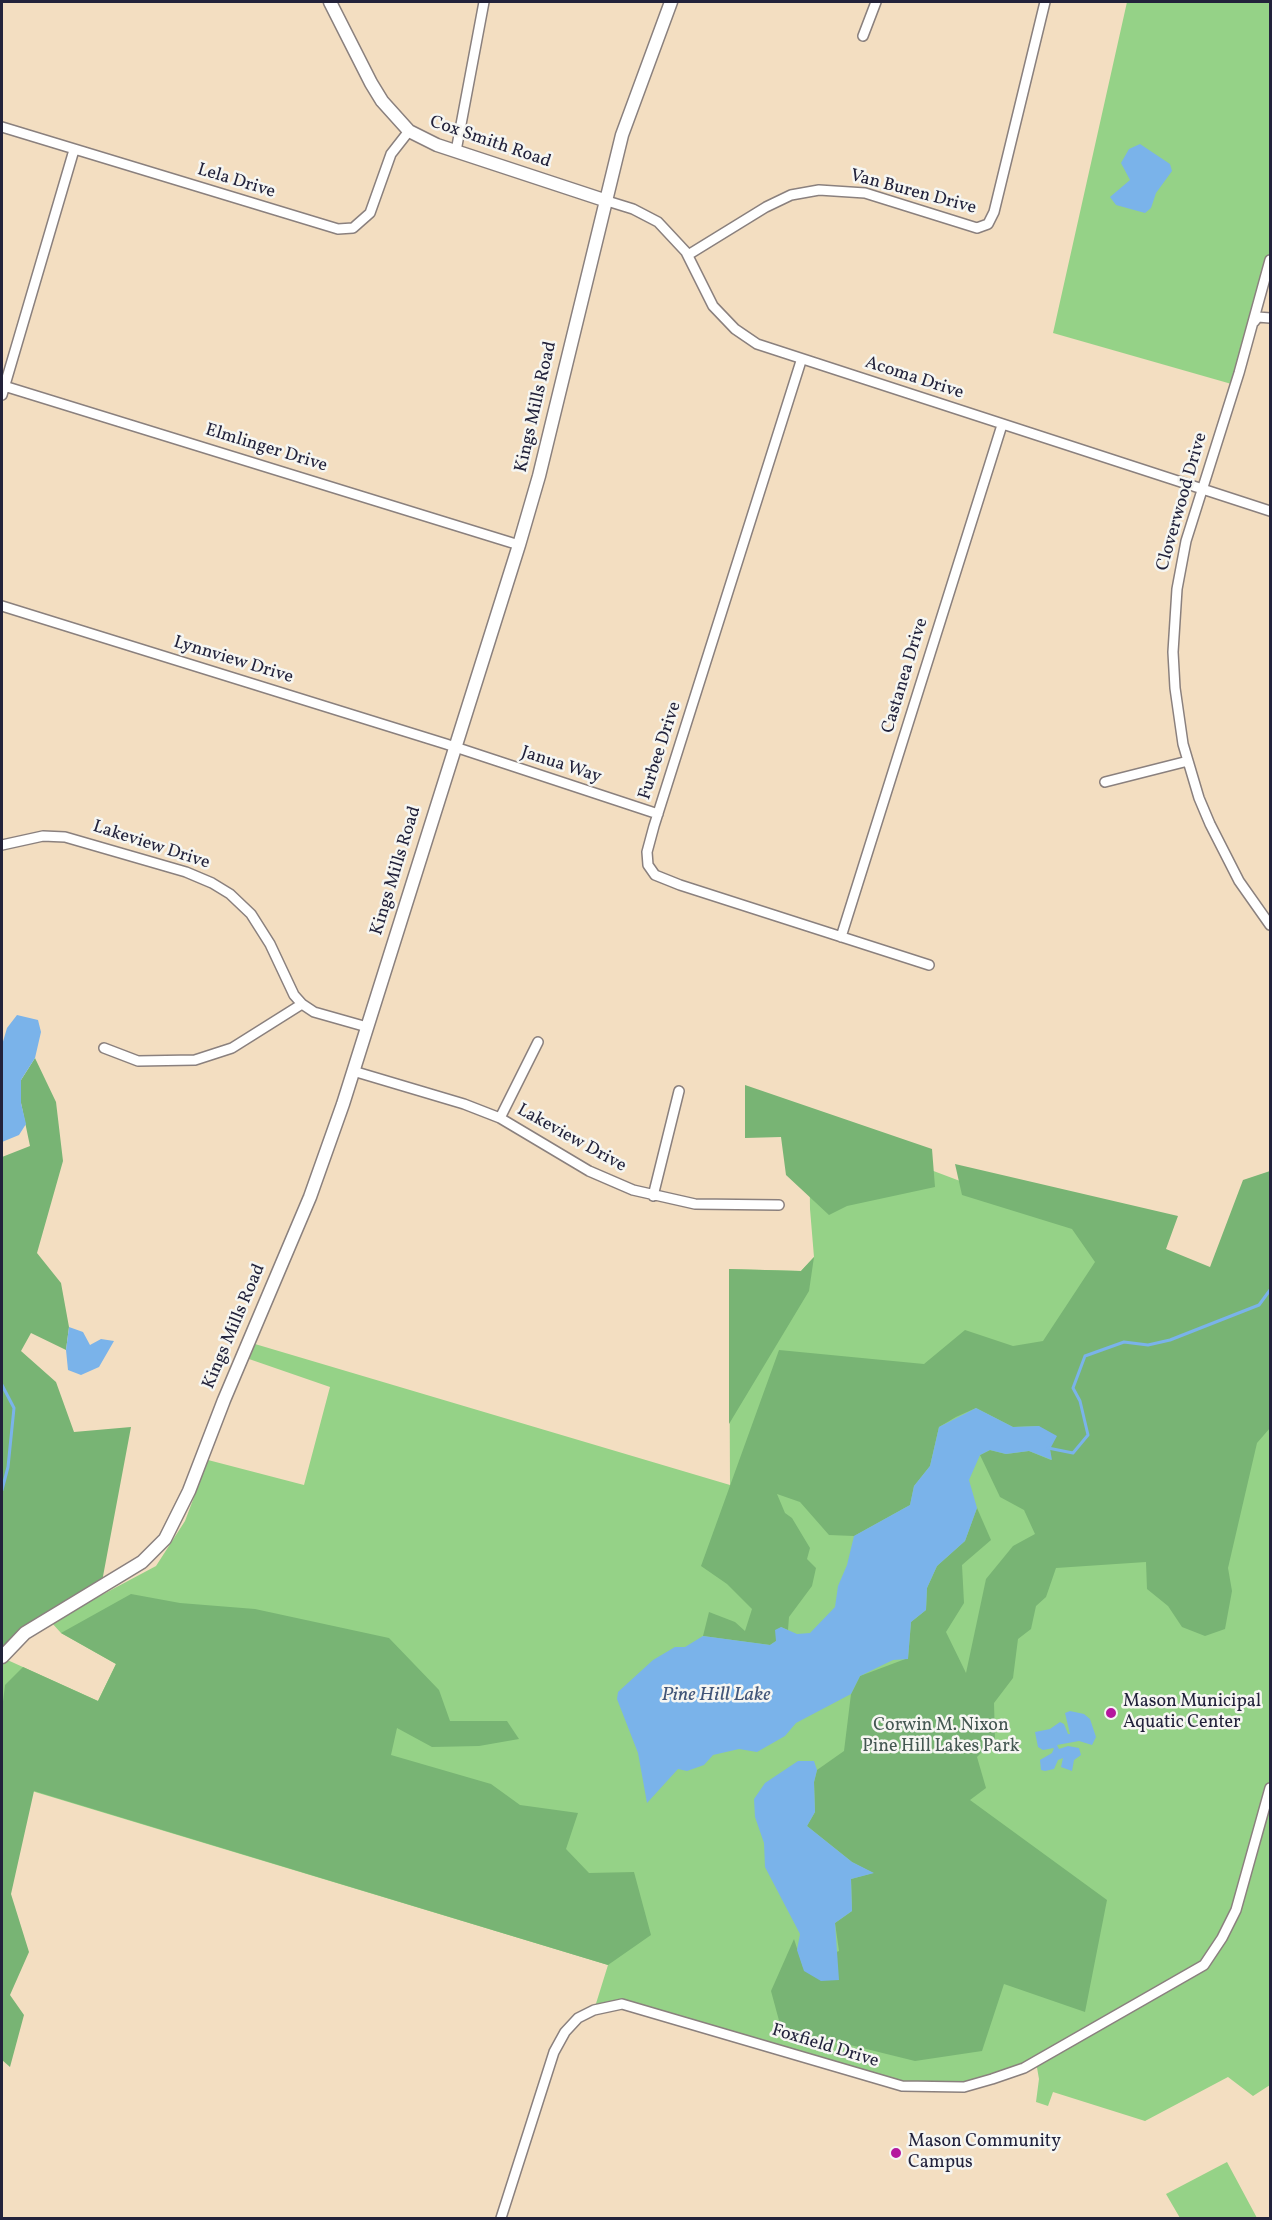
<!DOCTYPE html>
<html>
<head>
<meta charset="utf-8">
<style>
	body { margin:0 }
	#map { position:relative; width:1272px; height:2220px; overflow:hidden; background:#f3dec1; font-family:Vollkorn,serif }
	canvas { display:block }
	.frame { position:absolute; inset:0; border:3px solid #22223b; pointer-events:none }
</style>
</head>
<body>
<div id="map">
<canvas width="1272" height="2220"></canvas>
<div class="frame"></div>
</div>
<script>
const g = document.querySelector('canvas').getContext('2d');
g.lineJoin = 'round';
function paint(path, color) {
  g.fillStyle = color;
  g.fill(path, 'evenodd');
}
function toPath(rows) {
  const path = new Path2D();
  for (const r of rows) {
    path.moveTo(r[0], r[1]);
    for (let i = 2; i < r.length; i += 2) path.lineTo(r[i], r[i + 1]);
  }
  return path;
}
function strokePath(path, color, width, dash) {
  g.strokeStyle = color;
  g.lineWidth = width;
  g.lineCap = dash ? 'butt' : 'round';
  g.setLineDash(dash || []);
  g.stroke(path);
}
function write(font, color, halo, rows, align = 'center') {
  g.font = font + ' Vollkorn,serif';
  g.lineWidth = 5;
  g.setLineDash([]);
  g.textBaseline = 'middle';
  g.strokeStyle = halo;
  g.fillStyle = color;
  for (const [text, x, y, turn = 0] of rows) {
    g.save();
    g.translate(x, y);
    g.rotate((+turn || 0) * Math.PI / 180);
    g.textAlign = isNaN(turn) ? turn : align;
    if (halo) g.strokeText(text, 0, 0);
    g.fillText(text, 0, 0);
    g.restore();
  }
}
paint(toPath([
	[1127,2,1270,2,1270,260,1235,385,1053,333],
	[809,1124,1270,1298,1270,2085,1253,2096,1228,2077,1145,2121,1053,2092,1048,2106,1036,2102,1039,2079,1036,2062,964,2087,902,2086,622,2004,594,2010,608,1965,2,1782,3,1658,98,1701,116,1664,61,1633,51,1622,156,1566,185,1521,208,1460,304,1485,330,1387,249,1359,255,1344,730,1485,729,1269,801,1271,814,1257,810,1209],
	[1227,2162,1257,2218,1180,2218,1166,2194]
]), '#95d287');
paint(toPath([
	[35,1058,56,1102,63,1161,37,1253,61,1283,69,1327,66,1350,31,1333,21,1351,56,1382,74,1432,131,1427,101,1587,48,1618,2,1660,2,1157,30,1146,21,1103,21,1080],
	[745,1085,932,1149,935,1187,847,1206,829,1215,786,1175,781,1137,745,1138],
	[955,1164,1178,1216,1166,1249,1210,1267,1243,1180,1270,1171,1270,1428,1257,1443,1228,1568,1232,1591,1225,1629,1205,1636,1182,1627,1168,1606,1147,1589,1146,1562,1056,1568,1046,1597,1036,1606,1031,1629,1018,1639,1013,1678,994,1703,995,1739,977,1757,986,1788,970,1800,1107,1900,1085,2012,1004,1984,982,2051,915,2061,781,2028,771,1991,794,1939,803,1967,839,1951,835,1923,852,1911,851,1879,873,1873,852,1862,807,1826,815,1812,814,1782,817,1770,844,1751,851,1694,860,1676,908,1658,911,1622,926,1610,927,1588,937,1566,965,1541,977,1508,991,1540,962,1565,964,1603,946,1632,966,1673,986,1579,1013,1546,1035,1534,1024,1510,1000,1497,980,1455,990,1450,1006,1454,1029,1451,1051,1460,1050,1449,1039,1426,1013,1427,976,1408,956,1417,939,1427,930,1466,914,1486,910,1505,854,1536,829,1535,800,1502,777,1494,785,1513,792,1518,810,1548,807,1559,816,1568,812,1586,789,1617,788,1630,781,1627,776,1641,770,1645,703,1636,709,1612,735,1622,745,1631,752,1609,727,1584,701,1566,779,1350,924,1364,965,1330,1013,1346,1043,1341,1095,1262,1072,1229,962,1195],
	[814,1257,809,1291,729,1424,729,1269,801,1271],
	[131,1594,180,1603,255,1609,389,1638,439,1690,450,1721,507,1721,519,1739,479,1746,432,1747,397,1728,391,1755,491,1784,520,1805,578,1813,566,1849,589,1873,634,1872,651,1935,608,1965,34,1791,11,1894,29,1952,10,1995,24,2015,10,2067,2,2060,2,1710,5,1685,23,1667,98,1701,116,1664,61,1633]
]), '#78b474');
paint(toPath([
	[1140,144,1170,164,1172,171,1156,193,1151,208,1145,213,1116,205,1110,197,1130,180,1121,163,1129,149],
	[17,1015,38,1020,41,1032,35,1058,21,1080,21,1103,26,1124,19,1135,2,1142,2,1045,7,1028],
	[69,1327,83,1332,90,1345,101,1339,114,1341,99,1367,81,1375,68,1370,66,1350],
	[976,1408,1013,1427,1039,1426,1057,1436,1050,1449,1052,1460,1029,1451,1006,1454,990,1450,980,1455,969,1480,977,1508,965,1541,937,1566,927,1588,926,1610,911,1622,908,1659,893,1660,860,1676,851,1694,796,1723,785,1736,757,1752,739,1749,713,1755,704,1765,687,1771,678,1769,647,1803,638,1753,617,1699,618,1692,653,1660,675,1647,685,1647,703,1636,770,1645,776,1641,775,1630,781,1627,797,1634,810,1633,835,1607,838,1586,847,1565,854,1536,910,1505,914,1486,930,1466,939,1427],
	[1070,1711,1084,1714,1090,1719,1096,1737,1092,1745,1079,1741,1057,1745,1059,1749,1068,1746,1079,1748,1081,1755,1074,1760,1072,1771,1061,1767,1063,1758,1058,1760,1054,1769,1045,1771,1041,1770,1040,1760,1052,1753,1054,1748,1043,1750,1038,1747,1035,1732,1050,1729,1060,1722,1064,1724,1068,1734,1070,1734,1065,1713],
	[798,1761,814,1761,817,1770,814,1782,815,1812,807,1826,852,1862,874,1873,851,1879,852,1911,835,1923,839,1980,821,1981,804,1971,797,1950,800,1934,765,1867,764,1843,755,1817,754,1799,765,1783]
]), '#7ab3ea');
strokePath(toPath([
	[2,1385,14,1408,8,1467,2,1490],
	[1048,1448,1073,1453,1088,1435,1080,1401,1073,1388,1085,1356,1124,1342,1148,1345,1170,1340,1259,1305,1270,1290]
]), '#7ab3ea', 3);
const minor = toPath([
	[863,36,876,2],
	[2,127,338,229,353,228,370,213,391,154,409,131],
	[456,151,484,2],
	[604,200,633,209,658,222,686,252,713,306,735,329,757,344,1270,511],
	[688,255,766,207,791,195,819,190,865,193,977,228,988,224,994,212,1045,2],
	[1270,260,1239,373,1186,541,1177,589,1173,652,1175,688,1183,744,1199,798,1210,824,1239,881,1270,925],
	[1254,322,1258,317,1270,318],
	[801,361,654,826,647,852,648,865,655,875,680,885,929,965],
	[4,386,519,545],
	[2,395,74,150],
	[2,606,446,744,658,814],
	[1105,782,1188,761],
	[2,845,43,836,65,837,186,872,212,883,230,894,251,914,270,944,294,995,302,1004,314,1012,367,1027],
	[841,937,1002,425],
	[104,1048,138,1061,195,1060,232,1048,302,1004],
	[353,1071,464,1104,500,1118,589,1171,633,1190,695,1204,779,1205],
	[500,1118,538,1042],
	[653,1196,679,1091],
	[501,2218,554,2052,565,2032,578,2018,594,2010,622,2004,902,2086,964,2087,992,2079,1024,2068,1204,1965,1222,1938,1236,1910,1270,1788]
]);
const tertiary = toPath([
	[330,2,371,83,382,101,409,131,437,145,604,200],
	[2,1657,25,1633,142,1562,165,1539,189,1491,224,1400,310,1197,343,1104,519,545,539,476,622,135,671,2]
]);
strokePath(minor, '#8a807e', 12);
strokePath(tertiary, '#8a807e', 15);
strokePath(minor, '#fff', 9);
strokePath(tertiary, '#fff', 12);
for (const [x, y, r, color] of [
	[1111,1713,6,"#b5179e"],
	[896,2153,6,"#b5179e"]
]) {
  const dot = new Path2D();
  dot.arc(x, y, r, 0, 2 * Math.PI);
  g.fillStyle = color;
  g.fill(dot);
  strokePath(dot, '#f6f6f2', 2);
}
write('18px', '#22223b', '#f6f6f2', [
	["Cox Smith Road",490,143,19],
	["Lela Drive",236,182,17],
	["Van Buren Drive",913,193,15],
	["Acoma Drive",914,379,18],
	["Kings Mills Road",537,407,-77],
	["Elmlinger Drive",266,449,17],
	["Cloverwood Drive",1183,502,-74],
	["Lynnview Drive",233,661,17],
	["Castanea Drive",906,676,-73],
	["Furbee Drive",661,751,-72],
	["Janua Way",561,766,18],
	["Lakeview Drive",151,846,18],
	["Kings Mills Road",397,871,-73],
	["Lakeview Drive",571,1139,29],
	["Kings Mills Road",235,1327,-67],
	["Foxfield Drive",825,2047,17]
]);
write('18px', '#22223b', '#f6f6f2', [
	["Mason Municipal",1123,1703],
	["Aquatic Center",1123,1724],
	["Mason Community",908,2143],
	["Campus",908,2164]
], 'left');
write('18px', '#445752', '#f6f6f2', [
	["Corwin M. Nixon",941,1727],
	["Pine Hill Lakes Park",941,1748]
]);
write('italic 20px', '#415578', '#f6f6f2', [
	["Pine Hill Lake",716,1696]
]);
</script>
</body>
</html>
